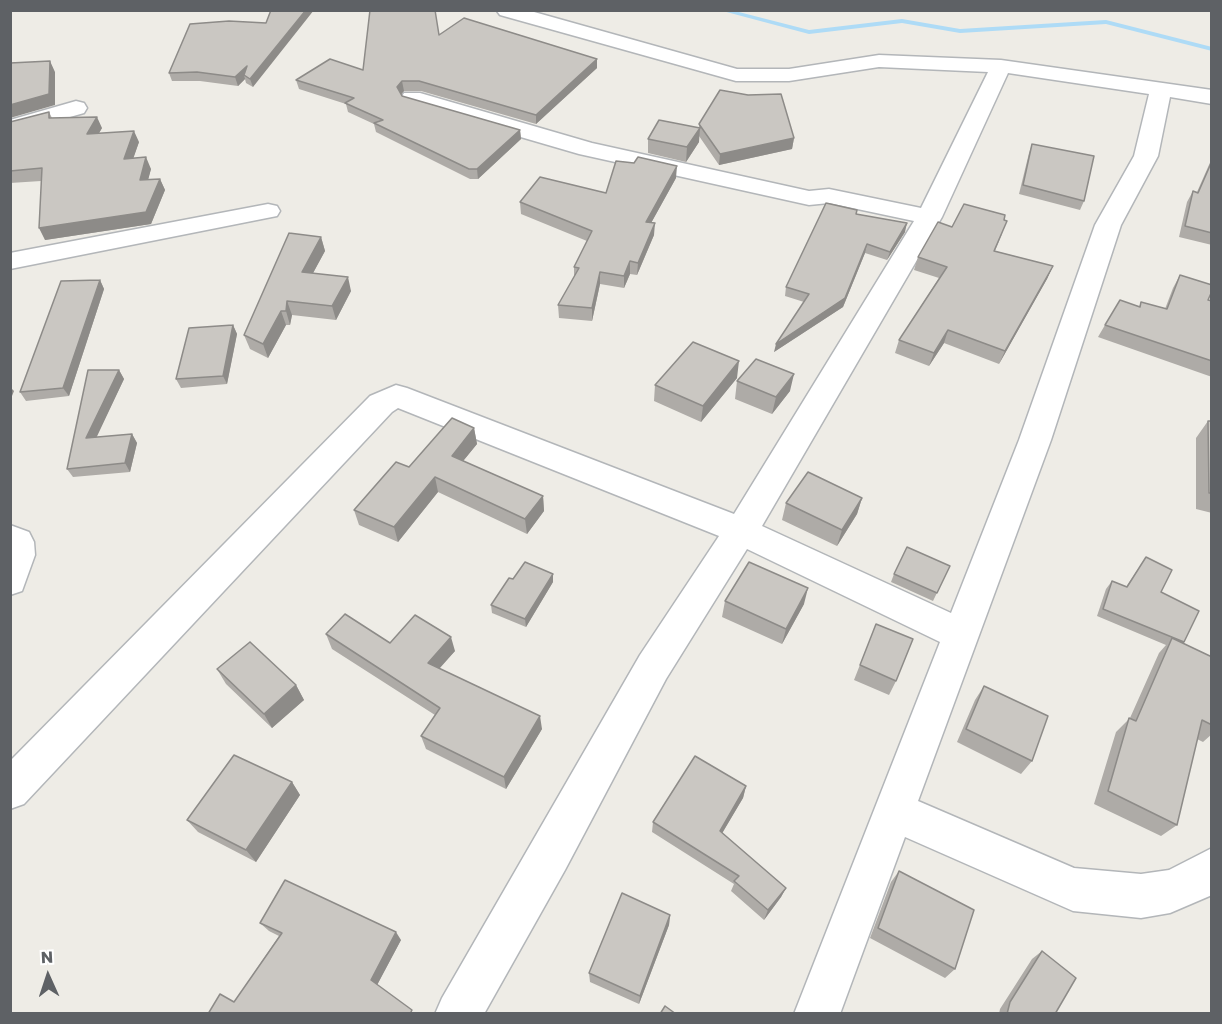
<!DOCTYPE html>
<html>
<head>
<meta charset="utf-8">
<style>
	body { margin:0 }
	#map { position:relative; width:1222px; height:1024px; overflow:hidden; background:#eeece6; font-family:Poppins,sans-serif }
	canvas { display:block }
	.frame { position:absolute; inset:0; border:12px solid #5e6165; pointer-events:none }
	.north { position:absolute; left:18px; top:946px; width:60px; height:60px; -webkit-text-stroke:4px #fff; paint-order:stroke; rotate:357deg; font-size:16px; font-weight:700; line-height:24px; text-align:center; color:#5e6165 }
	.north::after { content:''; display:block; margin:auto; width:21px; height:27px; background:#5e6165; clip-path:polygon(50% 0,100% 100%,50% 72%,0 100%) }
</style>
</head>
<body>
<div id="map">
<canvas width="1222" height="1024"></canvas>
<div class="frame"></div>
<div class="north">N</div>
</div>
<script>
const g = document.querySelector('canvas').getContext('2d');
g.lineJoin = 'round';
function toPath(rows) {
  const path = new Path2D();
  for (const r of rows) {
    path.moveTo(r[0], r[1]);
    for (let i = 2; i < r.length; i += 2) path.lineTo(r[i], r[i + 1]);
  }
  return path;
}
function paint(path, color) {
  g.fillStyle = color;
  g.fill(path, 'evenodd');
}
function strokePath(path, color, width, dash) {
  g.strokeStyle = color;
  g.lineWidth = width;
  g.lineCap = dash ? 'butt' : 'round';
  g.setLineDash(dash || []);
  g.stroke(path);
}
paint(toPath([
	[719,10,731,10,809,30,902,19,960,29,1106,20,1212,47,1212,51,1106,24,960,33,902,23,809,34,719,10]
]), '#aedbf6');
const street = toPath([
	[527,10,737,69,789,69,879,55,1001,60,1212,90,1212,104,1170,97,1158,156,1121,225,1051,440,918,801,1074,868,1141,874,1169,870,1212,848,1212,895,1170,913,1141,918,1073,911,905,837,840,1014,794,1014,940,642,747,549,666,679,565,870,484,1014,435,1014,442,998,640,655,719,536,398,408,392,412,24,804,10,809,10,761,370,396,396,385,407,388,734,514,914,221,829,203,809,205,579,154,404,103,401,98,404,93,420,93,592,143,809,191,829,189,921,208,988,72,879,67,789,81,736,81,500,15,497,11,527,10],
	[1008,73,1149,94,1134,156,1095,225,1019,440,951,613,762,526,942,217,1008,73],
	[76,101,84,103,87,108,84,113,10,134,10,120,76,101],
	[268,204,277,206,280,211,277,216,10,269,10,253,268,204],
	[10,525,29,532,34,542,35,555,22,591,10,595,10,525]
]);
strokePath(street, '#b3b6b9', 3);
paint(street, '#fff');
paint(toPath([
	[266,23,253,87,246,83,245,79,238,86,200,81,172,81,169,73],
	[439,35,597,59,597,68,536,124,421,91,404,91,401,94,402,96,520,130,521,139,478,179,470,179,376,132,374,124,348,112,346,104,299,89,296,80,363,70],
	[49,112,52,118,102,128,99,133,139,142,133,158,151,169,148,179,160,179,165,190,151,224,45,240,41,181,10,183,10,122],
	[699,124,794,138,792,149,719,165,699,136,699,142,686,162,648,153,648,139,699,128],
	[1032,144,1084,201,1080,210,1019,194,1029,153],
	[1212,158,1212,245,1179,237,1187,202,1193,191,1197,192],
	[676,178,651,223,654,235,637,275,630,274,624,288,600,284,592,321,559,318,558,305,574,277,574,267,587,241,521,214,520,202,606,193],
	[857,210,856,214,905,232,887,260,865,253,843,307,774,352,804,302,785,296,786,287],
	[1004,220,1002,234,995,251,1053,266,1047,279,999,364,944,343,929,366,895,353,899,340,939,278,914,270,918,257,952,227],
	[321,237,325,251,313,273,351,291,336,320,292,315,290,325,286,325,268,358,250,349,244,335],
	[1180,275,1208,300,1212,301,1212,377,1098,337,1105,325,1139,307,1141,302,1165,309,1173,288],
	[100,280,104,289,69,396,26,401,20,392],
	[233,325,237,334,227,384,181,388,176,379],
	[119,370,124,379,96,437,132,434,137,443,130,472,73,477,67,469],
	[737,378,701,422,654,401,655,385],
	[737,381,790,391,772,414,735,399],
	[1208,421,1212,421,1212,513,1196,509,1196,438],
	[474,428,477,444,463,461,543,496,544,511,527,534,438,492,398,542,359,525,354,510,409,467],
	[862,498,857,514,837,546,782,520,786,503],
	[1146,557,1184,642,1183,643,1212,657,1212,734,1203,742,1197,739,1177,825,1161,836,1094,804,1116,732,1130,718,1159,653,1166,645,1097,616,1106,589,1112,581,1126,587],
	[950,566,933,601,891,582,894,574],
	[513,579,553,582,526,627,492,613,491,605],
	[725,601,804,604,782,644,722,617],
	[876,624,896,681,889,695,854,680],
	[326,634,455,651,439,668,542,729,506,789,426,749,421,736,435,715,332,649],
	[217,669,296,685,304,700,272,728,226,684],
	[984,686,1032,761,1021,774,957,742,975,700],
	[292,782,300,795,256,862,198,832,187,820],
	[746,786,743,798,722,833,786,888,781,897,764,920,731,891,734,884,652,832,653,822],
	[899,871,955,969,945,978,870,938,891,882],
	[670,915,669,925,639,1004,590,982,589,973],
	[260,923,401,940,377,985,234,1002,279,936,269,931],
	[1042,951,1055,1014,999,1014,1000,1009,1032,959]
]), '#aeaba7');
paint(toPath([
	[306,10,314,10,253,87,250,79],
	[597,59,597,68,536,124,536,115],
	[50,61,55,72,55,105,10,118,10,105],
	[247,66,244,75,245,79,238,86,235,77],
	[402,81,404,91,399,97,397,87],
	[97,117,102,128,92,145,87,134],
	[700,128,699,142,686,162,687,147],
	[520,130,521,139,478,179,477,169],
	[134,131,139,142,129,171,124,159],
	[794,138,792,149,719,165,720,154],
	[146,157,151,169,145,192,140,180],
	[677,166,676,178,645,234,646,222],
	[160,179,165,190,151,224,45,240,39,228],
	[655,223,654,235,637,275,638,263],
	[907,223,905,232,887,260,890,252],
	[321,237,325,251,306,286,302,272],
	[867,244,865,253,843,307,774,352,776,344],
	[630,261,630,274,624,288,624,276],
	[1053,266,1047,279,999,364,1005,351],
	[600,272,600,284,592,321,592,308],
	[348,277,351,291,336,320,332,306],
	[100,280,104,289,69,396,63,388],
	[287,301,292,315,290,325,286,311],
	[281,311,286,325,268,358,263,344],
	[233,325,237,334,227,384,223,376],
	[948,330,944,343,929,366,934,353],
	[739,361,737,378,701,422,703,406],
	[119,370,124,379,92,447,86,438],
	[794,374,790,391,772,414,776,397],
	[10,387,14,391,10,401],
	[474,428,477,444,455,471,452,456],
	[132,434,137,443,130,472,125,463],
	[435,477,438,492,398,542,394,527],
	[543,496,544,511,527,534,525,519],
	[862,498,857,514,837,546,842,530],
	[553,574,553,582,526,627,525,619],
	[808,588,804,604,782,644,786,629],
	[451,637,455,651,432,677,428,663],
	[296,685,304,700,272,728,264,714],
	[540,716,542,729,506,789,504,777],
	[292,782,300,795,256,862,246,850],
	[746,786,743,798,717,842,720,831],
	[786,888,781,897,764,920,768,910],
	[670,915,669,925,639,1004,640,996],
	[396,932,401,940,376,987,371,980]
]), '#8d8b88');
const building = toPath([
	[271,10,306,10,250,79,244,75,247,66,235,77,197,72,169,73,190,24,229,21,266,23,271,10],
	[370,10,435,10,439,35,464,18,597,59,536,115,419,81,402,81,397,87,402,96,520,130,477,169,469,169,374,123,383,120,345,103,354,98,296,80,330,59,363,70,370,10],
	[50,61,49,94,10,105,10,63,50,61],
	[720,90,748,95,781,94,794,138,720,154,699,124,720,90],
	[49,112,49,118,97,117,87,134,134,131,124,159,146,157,140,180,160,179,146,212,39,228,42,168,10,171,10,122,49,112],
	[659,120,700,128,687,147,648,139,659,120],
	[1032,144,1094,156,1084,201,1023,185,1032,144],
	[638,157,677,166,646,222,655,223,638,263,630,261,624,276,600,272,592,308,558,305,579,268,574,267,592,231,520,202,540,177,606,193,616,161,634,163,638,157],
	[1212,161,1212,233,1185,226,1193,191,1198,193,1212,161],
	[826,203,857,210,856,214,907,223,890,252,867,244,845,298,776,344,809,294,786,287,826,203],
	[964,204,1005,215,1004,220,1007,221,994,251,1053,266,1005,351,948,330,934,353,899,340,947,267,918,257,938,222,952,227,964,204],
	[289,233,321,237,302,272,348,277,332,306,287,301,286,311,281,311,263,344,244,335,289,233],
	[1180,275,1212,285,1212,291,1208,300,1212,301,1212,361,1105,325,1120,300,1140,307,1141,302,1167,309,1180,275],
	[100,280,63,388,20,392,61,281,100,280],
	[233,325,223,376,176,379,189,328,233,325],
	[693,342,739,361,703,406,655,385,693,342],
	[756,359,794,374,776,397,737,381,756,359],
	[88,370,119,370,86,438,132,434,125,463,67,469,88,370],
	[452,418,474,428,452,456,543,496,525,519,435,477,394,527,354,510,396,462,409,467,452,418],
	[1208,421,1212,421,1212,493,1209,493,1208,421],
	[808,472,862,498,842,530,786,503,808,472],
	[907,547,950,566,937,593,894,574,907,547],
	[1146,557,1172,570,1161,592,1199,611,1184,642,1103,609,1112,581,1127,587,1146,557],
	[525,562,553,574,525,619,491,605,509,578,513,579,525,562],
	[749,562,808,588,786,629,725,601,749,562],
	[345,614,390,643,415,615,451,637,428,663,540,716,504,777,421,736,440,708,326,634,345,614],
	[876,624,913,639,896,681,860,665,876,624],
	[1172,638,1212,657,1212,725,1202,720,1177,825,1108,791,1129,718,1136,721,1172,638],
	[250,642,296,685,264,714,217,669,250,642],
	[984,686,1048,716,1032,761,966,729,984,686],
	[234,755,292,782,246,850,187,820,234,755],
	[695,756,746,786,720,831,786,888,768,910,734,881,739,876,653,822,695,756],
	[899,871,974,910,955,969,878,928,899,871],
	[285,880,396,932,371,980,412,1010,410,1014,208,1014,220,994,234,1002,282,933,260,923,285,880],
	[622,893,670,915,640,996,589,973,622,893],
	[1042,951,1076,978,1055,1014,1007,1014,1010,1002,1042,951],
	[665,1006,676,1014,660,1014,665,1006]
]);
paint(building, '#cac7c2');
strokePath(building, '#8d8b88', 1.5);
</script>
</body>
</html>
